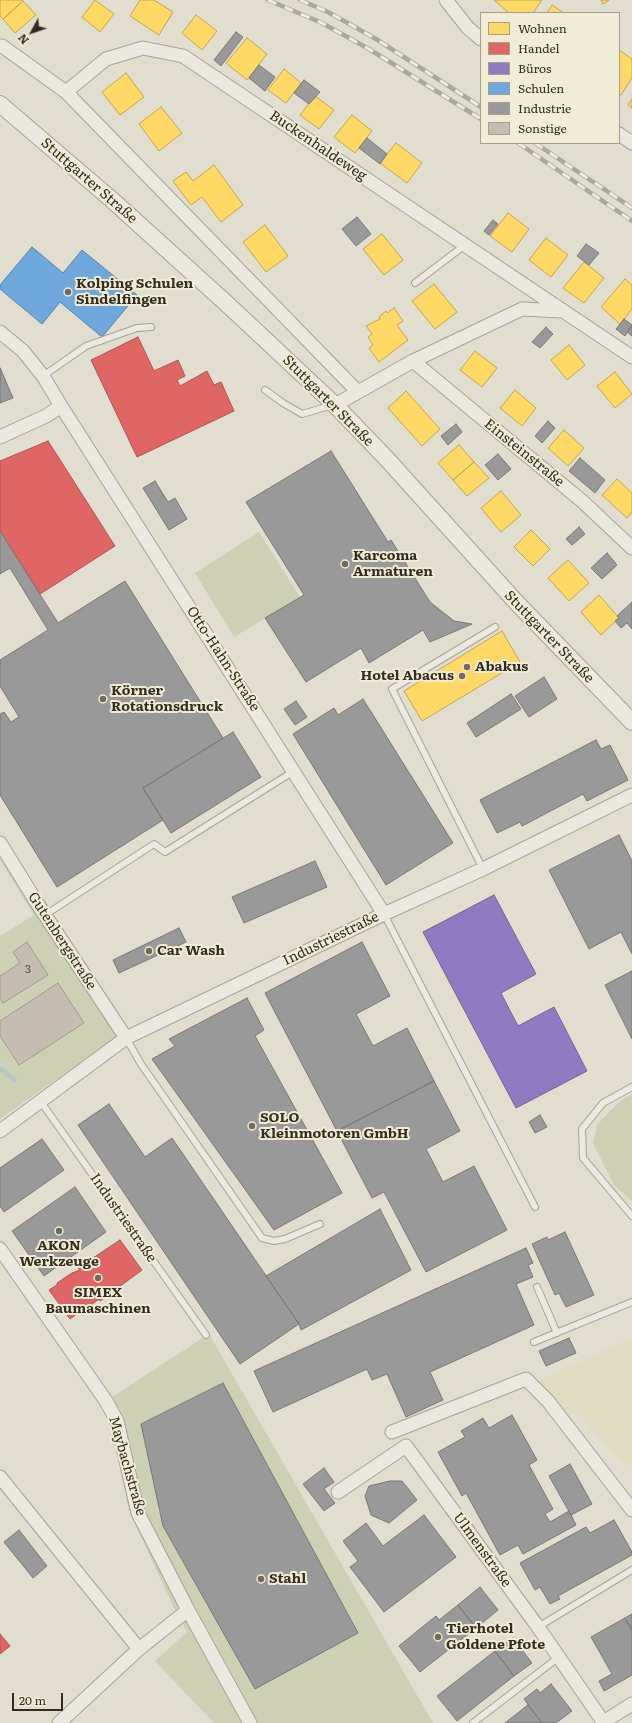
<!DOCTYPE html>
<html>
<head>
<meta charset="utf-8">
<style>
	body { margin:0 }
	#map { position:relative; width:632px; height:1723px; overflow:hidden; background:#e1ddcf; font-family:Literata,serif }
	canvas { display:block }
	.legend { position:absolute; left:480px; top:12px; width:140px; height:132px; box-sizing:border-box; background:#f1ecd5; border:1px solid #a59f8d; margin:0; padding:5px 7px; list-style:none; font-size:12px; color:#342c20 }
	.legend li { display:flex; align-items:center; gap:8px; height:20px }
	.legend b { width:20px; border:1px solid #a59f8d }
	.north { position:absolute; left:12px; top:12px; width:40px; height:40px; -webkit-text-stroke:3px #f1ecd5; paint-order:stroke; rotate:230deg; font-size:11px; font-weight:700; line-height:16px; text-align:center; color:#342c20 }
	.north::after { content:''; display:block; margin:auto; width:14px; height:18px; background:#342c20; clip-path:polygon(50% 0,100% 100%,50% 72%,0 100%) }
	.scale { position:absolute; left:12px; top:1693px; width:51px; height:18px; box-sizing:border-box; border:2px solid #342c20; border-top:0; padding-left:5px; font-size:12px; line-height:14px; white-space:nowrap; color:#342c20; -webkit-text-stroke:3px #f1ecd5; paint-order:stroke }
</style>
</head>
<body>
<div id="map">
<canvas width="632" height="1723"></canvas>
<ul class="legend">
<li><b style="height:11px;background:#ffd966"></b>Wohnen</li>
<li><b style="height:11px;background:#e06666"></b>Handel</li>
<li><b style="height:11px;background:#8e7cc3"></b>Büros</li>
<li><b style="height:11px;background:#6fa8dc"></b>Schulen</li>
<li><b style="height:11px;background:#999"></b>Industrie</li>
<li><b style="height:11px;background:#c5bdb0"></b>Sonstige</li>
</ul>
<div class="north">N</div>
<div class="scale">20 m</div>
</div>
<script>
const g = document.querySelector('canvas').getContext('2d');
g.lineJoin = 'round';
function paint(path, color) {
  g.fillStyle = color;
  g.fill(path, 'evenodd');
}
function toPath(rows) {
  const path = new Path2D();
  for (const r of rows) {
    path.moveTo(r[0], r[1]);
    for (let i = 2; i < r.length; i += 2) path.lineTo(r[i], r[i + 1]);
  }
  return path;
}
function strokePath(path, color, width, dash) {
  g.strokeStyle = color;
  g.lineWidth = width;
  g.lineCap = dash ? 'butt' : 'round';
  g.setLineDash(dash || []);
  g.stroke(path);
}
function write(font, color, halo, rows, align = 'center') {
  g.font = font + ' Literata,serif';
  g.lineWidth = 4;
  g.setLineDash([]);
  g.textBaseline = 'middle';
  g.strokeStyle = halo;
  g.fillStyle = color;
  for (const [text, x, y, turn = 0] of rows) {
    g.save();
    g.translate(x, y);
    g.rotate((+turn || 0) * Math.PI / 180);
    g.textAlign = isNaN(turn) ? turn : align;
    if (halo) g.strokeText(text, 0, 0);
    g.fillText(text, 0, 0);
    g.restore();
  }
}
paint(toPath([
	[632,1337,632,1463,625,1467,579,1415,565,1415,540,1381]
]), '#dfdcc1');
paint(toPath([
	[259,532,300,597,234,637,195,573],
	[0,835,126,1030,0,1119,0,936,34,915,0,860],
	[632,1094,632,1201,614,1185,593,1143,597,1125,620,1101],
	[209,1334,433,1723,214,1723,155,1661,187,1632,173,1606,129,1511,106,1401]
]), '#cdd0b3');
const homes = toPath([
	[0,0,22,0,23,1,3,19,0,16,0,0],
	[95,0,114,14,100,32,82,17,95,0],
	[140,0,154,0,173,12,159,35,130,16,140,0],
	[494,0,542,0,533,13,509,13,494,0],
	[601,0,609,0,603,4,601,0],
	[23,1,36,15,15,33,3,19,23,1],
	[552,5,564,13,547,13,552,5],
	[196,15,217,31,202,50,182,33,196,15],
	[247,38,267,54,247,80,226,63,247,38],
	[619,50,632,59,632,78,621,95,619,94,619,50],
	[284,69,301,83,286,103,268,90,284,69],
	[126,73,144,97,120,115,102,92,126,73],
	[315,96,334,110,319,129,300,115,315,96],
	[632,99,632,108,628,105,632,99],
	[161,107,182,133,159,151,139,124,161,107],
	[352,115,372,131,355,153,334,137,352,115],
	[396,143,422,163,407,183,380,163,396,143],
	[214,165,243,205,221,222,202,197,191,205,173,181,186,172,193,181,214,165],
	[508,213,529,229,512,252,490,236,508,213],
	[265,225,288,256,266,272,243,242,265,225],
	[382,234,403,260,384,275,363,249,382,234],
	[546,238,568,255,551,277,529,260,546,238],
	[584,262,604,278,584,303,563,288,584,262],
	[625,279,632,285,632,309,620,324,601,307,625,279],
	[434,284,457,312,435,329,412,301,434,284],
	[394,308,403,321,397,325,408,340,379,362,369,348,373,345,368,337,372,334,366,326,380,319,379,317,386,311,387,313,394,308],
	[569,345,585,365,567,380,551,360,569,345],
	[475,351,497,368,482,387,460,370,475,351],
	[615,372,632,394,615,408,597,386,615,372],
	[515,390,536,408,522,426,500,408,515,390],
	[406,391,440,429,422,446,388,408,406,391],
	[564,430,584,448,568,466,548,448,564,430],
	[459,445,474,462,453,480,438,463,459,445],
	[474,462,489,478,467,496,453,480,474,462],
	[617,479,632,493,632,512,627,518,602,495,617,479],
	[501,491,521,515,501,532,481,508,501,491],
	[531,530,550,549,533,566,514,547,531,530],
	[568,560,589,583,569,601,548,578,568,560],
	[599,595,619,618,601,635,581,612,599,595],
	[502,631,520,662,422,721,404,691,502,631]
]);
paint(homes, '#ffd966');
strokePath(homes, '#c2a551', 1);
const shops = toPath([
	[138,337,154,371,178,360,185,376,177,380,180,386,207,371,214,385,221,382,234,411,137,457,91,360,138,337],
	[48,441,115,546,40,594,0,531,0,461,48,441],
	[120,1240,142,1270,100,1301,99,1299,91,1305,90,1310,83,1315,78,1313,70,1319,49,1290,57,1285,57,1283,72,1273,80,1270,78,1268,120,1240],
	[0,1634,10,1646,0,1654,0,1634]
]);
paint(shops, '#e06666');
strokePath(shops, '#ac5551', 1);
const offices = toPath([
	[494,895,536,974,501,993,518,1026,554,1007,587,1071,516,1108,423,932,494,895]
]);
paint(offices, '#8e7cc3');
strokePath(offices, '#736492', 1);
const schools = toPath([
	[32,247,63,273,82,250,137,295,102,337,60,302,42,324,0,289,0,285,32,247]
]);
paint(schools, '#6fa8dc');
strokePath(schools, '#5d83a4', 1);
const industry = toPath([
	[236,32,243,37,221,66,214,60,236,32],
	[259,65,275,77,265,91,249,78,259,65],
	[304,80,320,92,309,104,294,93,304,80],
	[367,138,387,154,380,164,359,148,367,138],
	[357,217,371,234,356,246,342,229,357,217],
	[493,220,498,224,489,235,484,231,493,220],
	[586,244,599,253,589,265,577,256,586,244],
	[624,319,632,325,625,336,616,329,624,319],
	[632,326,632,336,627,332,632,326],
	[546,327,553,334,540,348,532,342,546,327],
	[0,368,13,398,0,403,0,368],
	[548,421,555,428,542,443,535,436,548,421],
	[456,424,462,432,448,445,441,436,456,424],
	[331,451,388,542,391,540,430,602,454,621,472,624,430,642,423,630,369,663,361,648,306,682,265,618,304,595,246,502,331,451],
	[498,454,511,469,498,480,485,465,498,454],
	[580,458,605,480,595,493,569,471,580,458],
	[155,481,168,502,175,498,187,519,169,530,143,488,155,481],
	[579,527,585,534,572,545,566,539,579,527],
	[0,531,58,623,125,581,223,738,143,788,163,820,57,887,0,795,0,714,4,712,11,722,19,717,0,686,0,660,48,630,10,568,0,574,0,531],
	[607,553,617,565,602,579,591,568,607,553],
	[632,602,632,629,627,623,621,628,615,621,619,618,617,616,632,602],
	[544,677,557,699,529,717,515,696,544,677],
	[511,694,521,709,476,737,467,723,511,694],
	[363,699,453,843,386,885,293,734,334,708,338,715,363,699],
	[296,701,307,717,295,725,284,709,296,701],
	[233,732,261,777,171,833,143,788,233,732],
	[596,740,601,749,610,745,628,780,587,801,583,794,522,826,520,822,497,833,480,800,596,740],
	[619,835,632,861,632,954,621,932,589,949,549,870,619,835],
	[315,861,327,887,244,923,232,897,315,861],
	[179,928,186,942,119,973,113,960,179,928],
	[362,942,390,996,356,1014,373,1046,407,1028,434,1081,337,1131,265,993,362,942],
	[632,971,632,1039,605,985,632,971],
	[247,998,264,1030,255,1036,342,1193,274,1230,152,1059,175,1046,169,1039,247,998],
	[434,1081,460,1131,426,1149,443,1182,474,1166,507,1230,426,1272,384,1192,372,1198,337,1131,434,1081],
	[109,1104,145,1157,172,1138,299,1324,240,1364,78,1125,109,1104],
	[540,1115,547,1127,535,1133,529,1122,540,1115],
	[42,1139,64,1170,4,1212,0,1206,0,1168,42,1139],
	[75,1187,106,1232,44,1276,12,1231,75,1187],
	[380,1209,411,1270,301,1330,299,1324,266,1276,380,1209],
	[565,1232,594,1295,566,1307,559,1293,555,1295,532,1244,547,1237,548,1240,565,1232],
	[526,1248,533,1263,528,1265,533,1277,516,1284,534,1325,430,1372,443,1400,406,1417,387,1374,372,1380,367,1369,273,1412,254,1371,526,1248],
	[569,1338,576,1353,546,1366,539,1351,569,1338],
	[223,1383,358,1633,255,1689,163,1526,141,1424,223,1383],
	[512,1415,537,1460,529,1465,553,1509,545,1514,550,1522,569,1511,576,1525,523,1554,518,1545,500,1555,466,1493,462,1496,438,1452,465,1437,461,1431,483,1418,489,1428,512,1415],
	[570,1464,592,1504,571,1515,549,1476,570,1464],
	[324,1468,334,1482,324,1489,335,1503,324,1511,303,1484,324,1468],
	[390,1481,402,1481,417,1500,389,1523,371,1515,365,1496,369,1486,390,1481],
	[424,1515,456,1557,384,1612,350,1567,358,1561,343,1541,366,1523,383,1546,424,1515],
	[614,1520,632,1552,632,1555,558,1596,560,1599,550,1604,540,1587,535,1590,520,1563,586,1527,590,1533,614,1520],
	[19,1530,47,1566,33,1578,4,1542,19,1530],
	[480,1587,498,1610,476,1628,458,1605,480,1587],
	[458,1605,476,1628,420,1672,399,1646,436,1616,439,1620,458,1605],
	[632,1614,632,1630,625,1618,632,1614],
	[625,1618,632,1630,632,1675,604,1691,599,1681,612,1674,591,1637,625,1618],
	[513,1638,532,1663,514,1676,495,1651,513,1638],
	[495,1651,514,1676,457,1721,437,1696,495,1651],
	[551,1684,572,1711,556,1723,542,1723,524,1699,537,1689,540,1693,551,1684],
	[528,1705,542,1723,505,1723,528,1705]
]);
paint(industry, '#999');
strokePath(industry, '#7b7875', 1);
strokePath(toPath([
	[0,1069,14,1079]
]), '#b8c7c0', 5);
const building = toPath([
	[27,942,48,975,3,1003,0,999,0,976,20,963,13,952,27,942],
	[58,983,84,1023,19,1065,0,1036,0,1021,58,983]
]);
paint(building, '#c5bdb0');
strokePath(building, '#a19a8e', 1);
const service = toPath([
	[415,283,465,245],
	[43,376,86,346,137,328,151,327],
	[265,390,283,403,302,414,333,405],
	[483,869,392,689,495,627],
	[384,914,535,1207],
	[45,915,154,844,165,852,294,771],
	[126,1038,141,1064,262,1238,274,1241,285,1239,320,1224],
	[632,1087,603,1103,582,1129,583,1158,632,1216],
	[41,1102,206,1335],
	[537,1287,557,1333],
	[534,1342,632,1302],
	[538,1627,632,1570],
	[473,1723,559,1657]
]);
const minor = toPath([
	[446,0,468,28,481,39],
	[2,46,66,92,358,392],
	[66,92,106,59,143,48,183,56,632,357],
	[619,134,632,143],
	[0,332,23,351,43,376,61,406],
	[413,361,582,501,632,548],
	[335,405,413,361,522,309,562,311],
	[0,437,46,416,61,406,384,914],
	[0,843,37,903,126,1038],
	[0,1131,126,1038,384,914,483,869,632,795],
	[0,1249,106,1401,117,1421,138,1513,188,1610,250,1723],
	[392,1432,526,1379,548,1401,632,1510],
	[0,1477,139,1649],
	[338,1492,406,1446,538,1627,604,1723],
	[59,1723,139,1649,188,1610],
	[602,1723,632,1704]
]);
const tertiary = toPath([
	[0,104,111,199,226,303,335,405,386,458,516,602,632,722]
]);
strokePath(service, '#a6a297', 8);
strokePath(minor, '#a6a297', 15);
strokePath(tertiary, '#a6a297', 18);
strokePath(service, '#eae8df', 6);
strokePath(minor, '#eae8df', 13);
strokePath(tertiary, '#eae8df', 16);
const rail = toPath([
	[268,0,322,23,369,49,481,119],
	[300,0,328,12,376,39,481,107],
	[518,143,632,221],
	[535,143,632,208]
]);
strokePath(rail, '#aaa79f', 4.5);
strokePath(rail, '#f1ecd5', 3, [9]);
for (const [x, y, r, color] of [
	[68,292,4,"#716a5d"],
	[345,564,4,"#716a5d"],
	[467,667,4,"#716a5d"],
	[462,676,4,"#716a5d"],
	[103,699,4,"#716a5d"],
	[149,951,4,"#716a5d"],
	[252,1126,4,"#716a5d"],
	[59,1231,4,"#716a5d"],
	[98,1278,4,"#716a5d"],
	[261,1579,4,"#716a5d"],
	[438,1637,4,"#716a5d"]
]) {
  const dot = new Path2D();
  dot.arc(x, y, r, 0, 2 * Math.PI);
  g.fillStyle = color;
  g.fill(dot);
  strokePath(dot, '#f1ecd5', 1.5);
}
write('12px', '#585044', null, [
	["3",28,969]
]);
write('14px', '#342c20', '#f1ecd5', [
	["Buckenhaldeweg",318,146,34],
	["Stuttgarter Straße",89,181,41],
	["Stuttgarter Straße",328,401,45],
	["Einsteinstraße",524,453,39],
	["Stuttgarter Straße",549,637,46],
	["Otto-Hahn-Straße",223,659,57],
	["Industriestraße",331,939,-26],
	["Gutenbergstraße",62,941,57],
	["Industriestraße",123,1218,55],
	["Maybachstraße",127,1466,74],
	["Ulmenstraße",482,1550,54]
]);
write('bold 14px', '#342c20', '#f1ecd5', [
	["Kolping Schulen",76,284],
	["Sindelfingen",76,300],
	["Karcoma",353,556],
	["Armaturen",353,572],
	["Abakus",475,667],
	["Hotel Abacus",454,676,"right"],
	["Körner",111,691],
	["Rotationsdruck",111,707],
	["Car Wash",157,951],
	["SOLO",260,1118],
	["Kleinmotoren GmbH",260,1134],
	["AKON",59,1246,"center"],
	["Werkzeuge",59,1262,"center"],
	["SIMEX",98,1293,"center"],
	["Baumaschinen",98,1309,"center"],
	["Stahl",269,1579],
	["Tierhotel",446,1629],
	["Goldene Pfote",446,1645]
], 'left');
</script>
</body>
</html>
